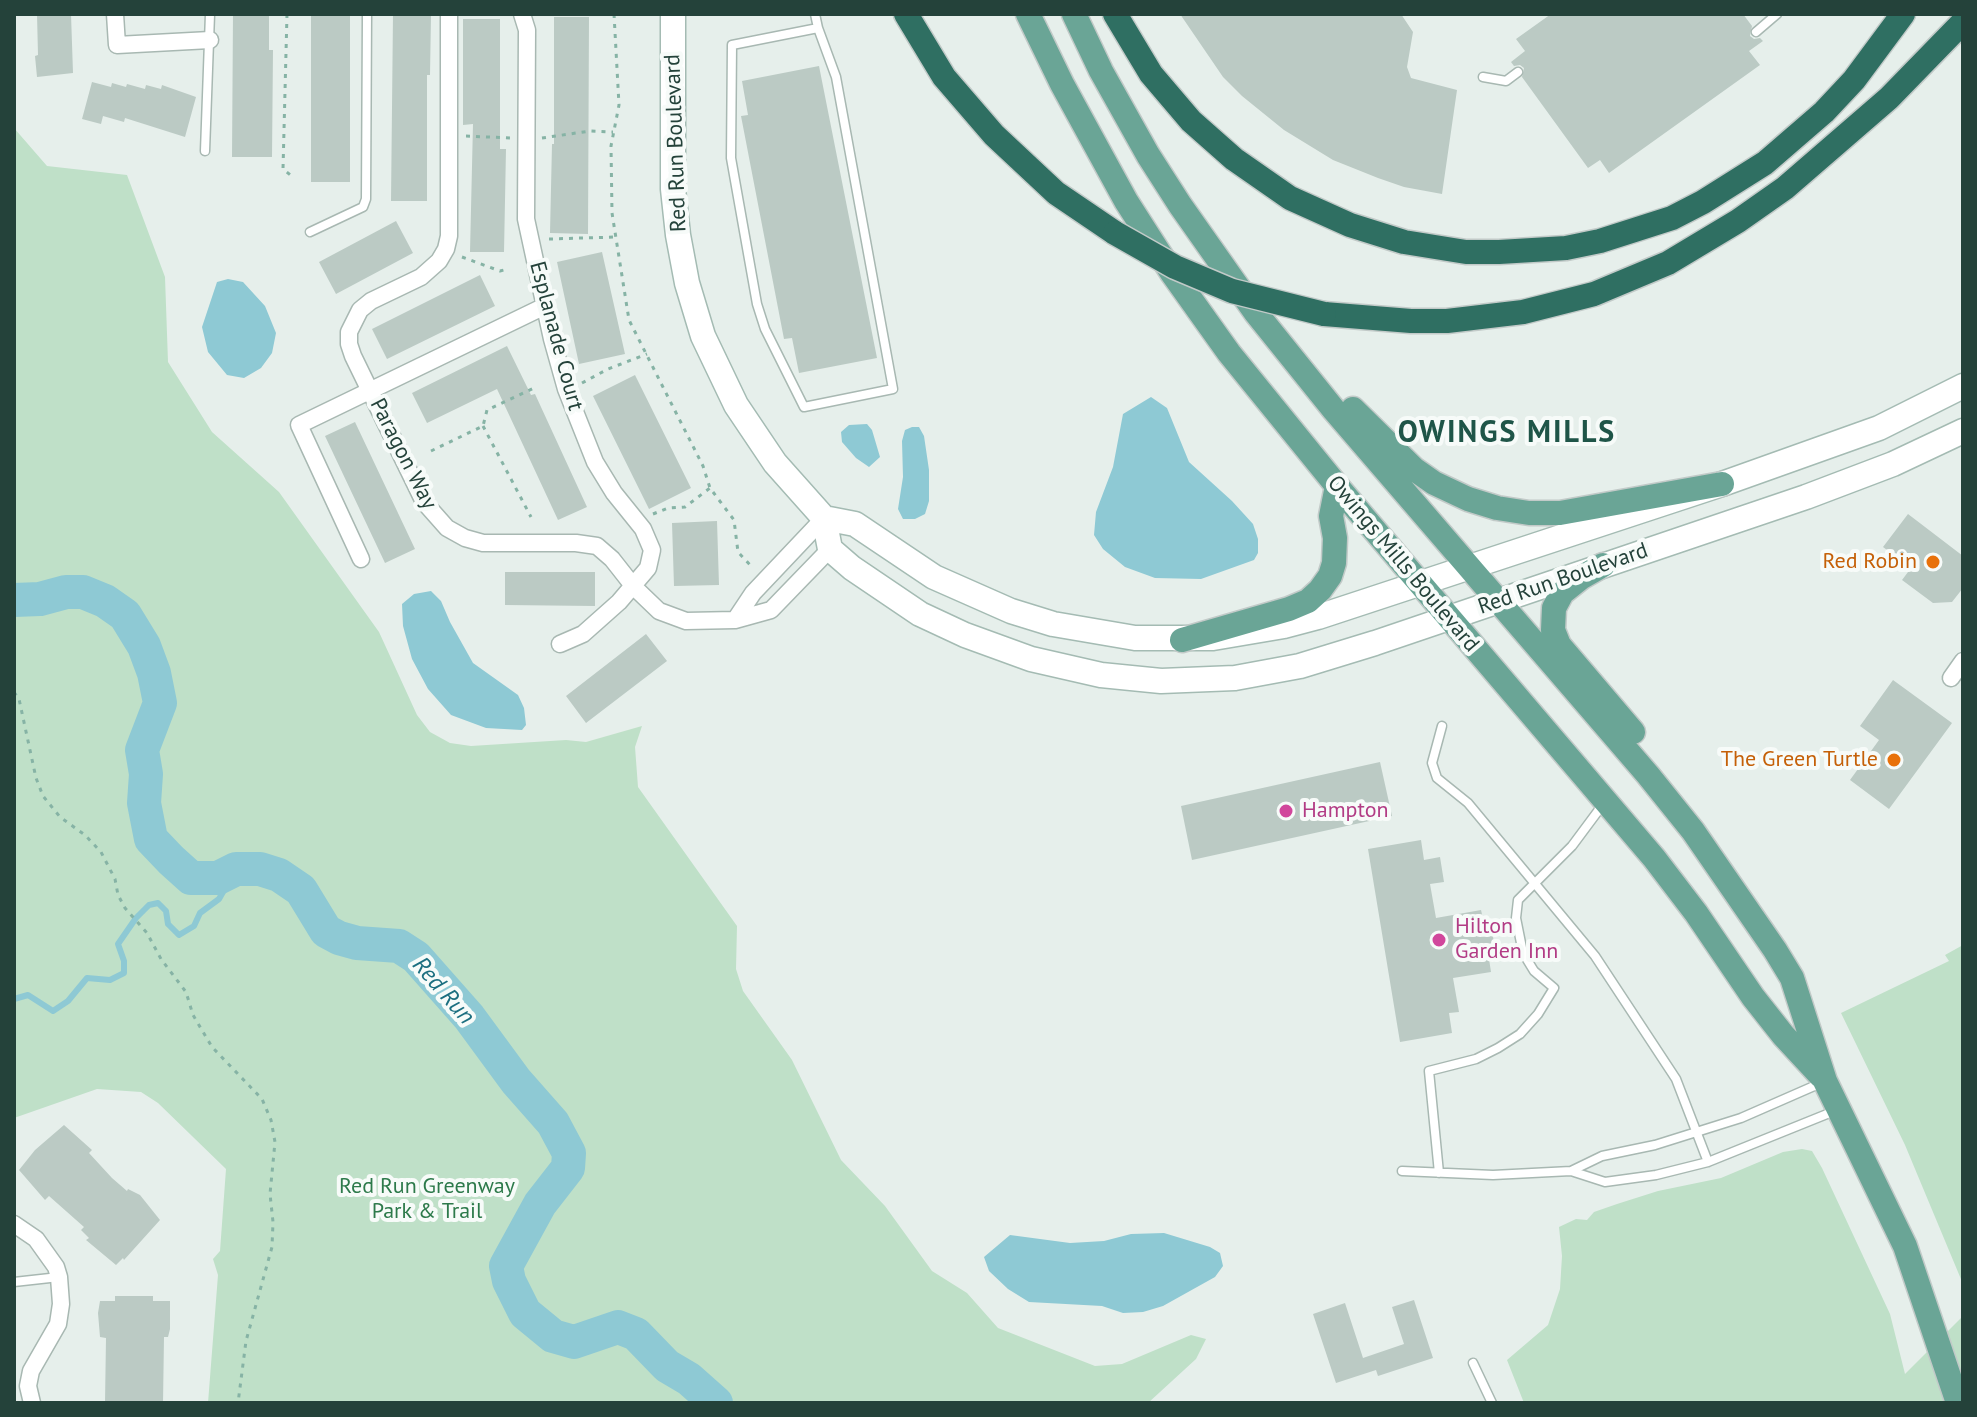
<!DOCTYPE html>
<html>
<head>
<meta charset="utf-8">
<style>
	body { margin:0 }
	#map { position:relative; width:1977px; height:1417px; overflow:hidden; background:#e6efeb; font-family:"PT Sans",sans-serif }
	canvas { display:block }
	.frame { position:absolute; inset:0; border:16px solid #24423a; pointer-events:none }
</style>
</head>
<body>
<div id="map">
<canvas width="1977" height="1417"></canvas>
<div class="frame"></div>
</div>
<script>
const g = document.querySelector('canvas').getContext('2d');
g.lineJoin = 'round';
function paint(path, color) {
  g.fillStyle = color;
  g.fill(path, 'evenodd');
}
function toPath(rows) {
  const path = new Path2D();
  for (const r of rows) {
    path.moveTo(r[0], r[1]);
    for (let i = 2; i < r.length; i += 2) path.lineTo(r[i], r[i + 1]);
  }
  return path;
}
function strokePath(path, color, width, dash) {
  g.strokeStyle = color;
  g.lineWidth = width;
  g.lineCap = dash ? 'butt' : 'round';
  g.setLineDash(dash || []);
  g.stroke(path);
}
function write(font, color, halo, rows, align = 'center') {
  g.font = font + ' "PT Sans",sans-serif';
  g.lineWidth = 8;
  g.setLineDash([]);
  g.textBaseline = 'middle';
  g.strokeStyle = halo;
  g.fillStyle = color;
  for (const [text, x, y, turn = 0] of rows) {
    g.save();
    g.translate(x, y);
    g.rotate((+turn || 0) * Math.PI / 180);
    g.textAlign = isNaN(turn) ? turn : align;
    if (halo) g.strokeText(text, 0, 0);
    g.fillText(text, 0, 0);
    g.restore();
  }
}
paint(toPath([
	[14,128,47,166,127,175,165,277,168,362,212,432,279,492,379,632,417,715,430,732,450,743,471,746,566,740,586,742,642,726,635,747,638,787,737,926,736,969,743,991,792,1060,841,1160,885,1206,932,1271,967,1293,998,1328,1095,1366,1122,1364,1191,1335,1206,1339,1196,1359,1148,1403,208,1403,218,1275,213,1259,220,1251,226,1169,158,1103,141,1092,97,1089,14,1118],
	[1963,945,1963,1284,1905,1145,1841,1013,1949,961,1945,955],
	[1802,1149,1812,1151,1822,1168,1890,1314,1905,1374,1963,1316,1963,1403,1524,1403,1507,1360,1548,1325,1560,1289,1562,1256,1559,1227,1576,1219,1587,1220,1594,1212,1617,1204,1658,1191,1721,1178,1783,1152]
]), '#bfe0c8');
paint(toPath([
	[228,279,243,282,265,306,276,333,272,353,261,368,244,378,227,375,208,352,202,327,217,282],
	[1151,397,1167,408,1189,462,1232,501,1253,524,1258,539,1258,553,1254,560,1201,579,1155,578,1125,567,1103,549,1094,535,1096,512,1113,467,1123,414],
	[867,424,872,430,880,457,869,467,856,458,842,442,841,432,849,425],
	[912,427,919,427,924,436,929,470,929,501,925,514,915,519,903,519,898,509,903,477,902,441,905,430],
	[431,591,441,601,450,622,473,663,518,695,524,708,526,725,522,730,486,728,451,715,428,689,412,659,403,626,402,604,414,594],
	[1164,1233,1210,1247,1220,1253,1223,1266,1215,1277,1163,1306,1143,1312,1123,1313,1102,1306,1029,1302,1008,1289,989,1271,984,1257,1010,1235,1070,1243,1104,1241,1131,1234]
]), '#8ec9d4');
strokePath(toPath([
	[14,999,28,995,53,1011,68,1001,87,978,110,980,124,973,124,961,118,944,136,918,149,905,158,903,166,911,168,924,179,935,194,926,200,913,219,899,236,869]
]), '#8ec9d4', 6);
strokePath(toPath([
	[14,600,40,599,66,592,83,592,105,601,125,615,144,646,154,673,160,703,142,750,146,774,144,803,151,839,171,860,191,878,218,878,236,869,260,869,279,875,301,890,326,931,339,938,357,943,399,946,416,957,469,1017,516,1081,553,1123,569,1153,568,1168,540,1204,506,1266,509,1281,525,1313,553,1336,574,1342,618,1327,636,1334,667,1366,689,1379,716,1403]
]), '#8ec9d4', 34);
paint(toPath([
	[37,14,71,14,73,73,37,77,35,56,38,55],
	[233,14,269,14,269,50,273,50,272,157,232,157],
	[311,14,350,14,350,182,311,182],
	[393,14,431,14,430,75,427,75,427,201,391,201],
	[1180,14,1401,14,1413,32,1407,67,1411,78,1457,90,1442,194,1404,187,1378,178,1333,160,1284,130,1242,96,1223,77],
	[1551,14,1743,14,1752,26,1750,36,1754,39,1760,38,1763,41,1749,51,1760,65,1609,173,1600,160,1588,168,1522,77,1524,68,1520,65,1514,66,1511,62,1525,51,1516,39],
	[554,17,589,17,588,234,550,233,552,144,554,144],
	[463,19,500,19,500,149,506,149,504,252,470,252,473,124,463,125],
	[819,66,877,358,799,373,792,338,784,339,741,116,748,115,742,81],
	[92,82,111,87,112,83,126,87,127,84,145,89,146,85,161,89,162,85,196,97,185,137,125,118,124,122,103,116,101,124,82,119],
	[396,221,413,253,336,294,319,262],
	[602,252,625,354,579,364,557,262],
	[480,275,495,306,387,359,372,329],
	[507,346,531,395,535,394,587,507,558,520,497,389,427,423,412,393],
	[635,375,691,488,649,509,593,396],
	[355,422,415,549,385,563,325,436],
	[1908,514,1963,556,1963,588,1952,602,1933,603,1902,580,1911,568,1883,547],
	[717,521,719,585,674,586,672,523],
	[505,572,595,572,595,606,505,605],
	[646,634,667,661,586,723,566,696],
	[1893,680,1952,723,1889,809,1850,780,1879,740,1860,726],
	[1380,762,1392,816,1192,860,1181,806],
	[1421,840,1424,860,1440,857,1444,882,1430,884,1436,918,1481,910,1484,923,1490,921,1497,958,1489,959,1491,972,1453,978,1459,1012,1449,1013,1452,1033,1400,1042,1368,849],
	[64,1125,92,1150,89,1153,112,1178,127,1191,128,1189,140,1195,160,1220,124,1260,123,1258,116,1265,86,1240,89,1238,81,1230,84,1227,49,1196,45,1200,19,1170,35,1150],
	[115,1296,153,1296,153,1301,170,1301,170,1329,168,1337,164,1337,163,1403,105,1403,106,1338,100,1337,98,1313,100,1301,115,1301],
	[1414,1300,1433,1358,1378,1376,1376,1370,1336,1383,1313,1314,1345,1303,1363,1358,1404,1344,1392,1307]
]), '#bbcac4');
const lane = toPath([
	[815,14,818,28],
	[818,28,836,77,893,389,804,407,765,329,757,304,731,158,732,45,818,28],
	[1756,32,1777,14],
	[1483,77,1506,81,1518,72],
	[205,151,210,14],
	[310,232,363,207,366,199,367,14],
	[1442,726,1432,763,1437,778,1468,803,1595,956,1676,1079,1708,1162],
	[1402,1171,1493,1175,1571,1171,1602,1156,1655,1145,1741,1118,1821,1083],
	[1571,1171,1605,1182,1656,1175,1708,1162,1837,1110],
	[1439,1173,1429,1071,1476,1059,1498,1048,1520,1034,1538,1014,1554,988,1534,971,1523,953,1516,918,1518,900,1572,846,1604,803],
	[14,1282,59,1277],
	[1473,1363,1492,1403]
]);
const street = toPath([
	[115,14,117,45,210,40],
	[449,14,449,236,446,249,439,261,421,277,371,301,360,310,349,332,349,344,353,356,424,502,447,528,465,538,483,543,576,543,597,546,612,559,634,587,659,611,686,621,735,620,771,610,830,549],
	[522,14,527,30,526,219,552,339,566,389,595,462,614,493,643,529,652,550,648,568,619,602,583,634,560,644],
	[361,559,299,425,545,306],
	[735,620,753,593,824,518],
	[1951,678,1963,661],
	[14,1224,36,1239,56,1267,59,1277,61,1304,58,1324,31,1371,28,1386,32,1403]
]);
const secondary = toPath([
	[673,14,673,189,678,235,687,283,703,336,736,405,775,463,824,518,830,549,852,568,920,614,965,635,1031,659,1101,675,1161,681,1235,678,1300,666,1375,643,1806,497,1893,464,1963,431],
	[824,518,855,524,934,577,1011,611,1053,624,1135,638,1213,638,1284,626,1318,617,1722,484,1879,428,1963,386]
]);
const primary = toPath([
	[1028,14,1062,84,1126,201,1172,273,1229,353,1337,486,1654,858,1696,913,1753,997,1783,1035,1821,1076],
	[1074,14,1101,71,1148,155,1180,205,1256,313,1334,410,1648,775,1693,831,1775,950,1792,978,1825,1081,1905,1246,1958,1403],
	[1353,409,1414,469,1434,483,1468,499,1497,508,1529,513,1560,513,1722,484],
	[1603,565,1582,577,1562,593,1554,608,1553,630,1559,645,1633,732],
	[1182,640,1289,609,1308,601,1320,590,1330,576,1334,563,1335,538,1331,516,1337,486]
]);
const highway = toPath([
	[906,14,944,77,994,135,1056,193,1115,233],
	[1115,14,1151,74,1191,121,1234,159,1290,198,1350,225,1404,242,1466,252,1499,252,1566,248,1600,241,1672,218,1703,202,1765,163,1824,112,1854,80,1903,14],
	[1324,314,1411,321,1447,321,1523,312,1594,294,1668,263,1738,221,1785,188,1889,98,1963,22]
]);
strokePath(lane, '#a8b8b2', 11);
strokePath(street, '#a8b8b2', 19);
strokePath(secondary, '#a4bbb3', 27);
strokePath(primary, '#c2cac8', 27);
strokePath(highway, '#c2cac8', 27);
strokePath(toPath([
	[287,14,283,169,294,178],
	[614,14,619,105,611,146,612,213,629,320,703,466,710,488,734,520,738,552,752,567],
	[466,136,510,138],
	[542,138,590,131,613,132],
	[549,239,616,237],
	[462,257,500,271,508,269],
	[582,383,608,369,647,354],
	[483,426,531,517],
	[431,451,483,426,487,410,536,387],
	[653,514,668,508,685,507,710,488],
	[14,692,19,699,36,778,43,796,60,817,85,835,101,852,115,879,118,895,125,908,147,933,161,959,186,992,193,1015,212,1047,262,1099,271,1120,275,1142,270,1194,273,1222,272,1247,246,1341,238,1403]
]), '#86b3a5', 3, [4, 6]);
strokePath(lane, '#fff', 8);
strokePath(street, '#fff', 16);
strokePath(secondary, '#fff', 24);
strokePath(primary, '#6aa596', 24);
strokePath(highway, '#2f6f62', 24);
const highwayBridge = toPath([
	[1115,233,1175,267,1232,291,1324,314]
]);
strokePath(highwayBridge, '#c2cac8', 27, []);
strokePath(highwayBridge, '#2f6f62', 24);
for (const [x, y, r, color] of [
	[1933,562,8,"#e8710a"],
	[1894,760,8,"#e8710a"],
	[1286,811,8,"#d1479c"],
	[1439,940,8,"#d1479c"]
]) {
  const dot = new Path2D();
  dot.arc(x, y, r, 0, 2 * Math.PI);
  g.fillStyle = color;
  g.fill(dot);
  strokePath(dot, '#f7fbf9', 3);
}
write('22px', '#24423a', '#f7fbf9', [
	["Red Run Boulevard",676,143,-92],
	["Esplanade Court",556,336,75],
	["Paragon Way",403,454,63],
	["Owings Mills Boulevard",1403,564,50],
	["Red Run Boulevard",1563,579,-19]
]);
write('22px', '#c56008', '#f7fbf9', [
	["Red Robin",1917,562],
	["The Green Turtle",1878,760]
], 'right');
write('22px', '#b23c85', '#f7fbf9', [
	["Hampton",1302,811],
	["Hilton",1455,927],
	["Garden Inn",1455,952]
], 'left');
write('22px', '#2d7a4b', '#f7fbf9', [
	["Red Run Greenway",427,1187],
	["Park & Trail",427,1212]
]);
write('italic 24px', '#1c6f80', '#f7fbf9', [
	["Red Run",443,991,49]
]);
g.letterSpacing = '2px';
write('bold 30px', '#1f5548', '#f7fbf9', [
	["OWINGS MILLS",1507,433]
]);
g.letterSpacing = '0px';
</script>
</body>
</html>
